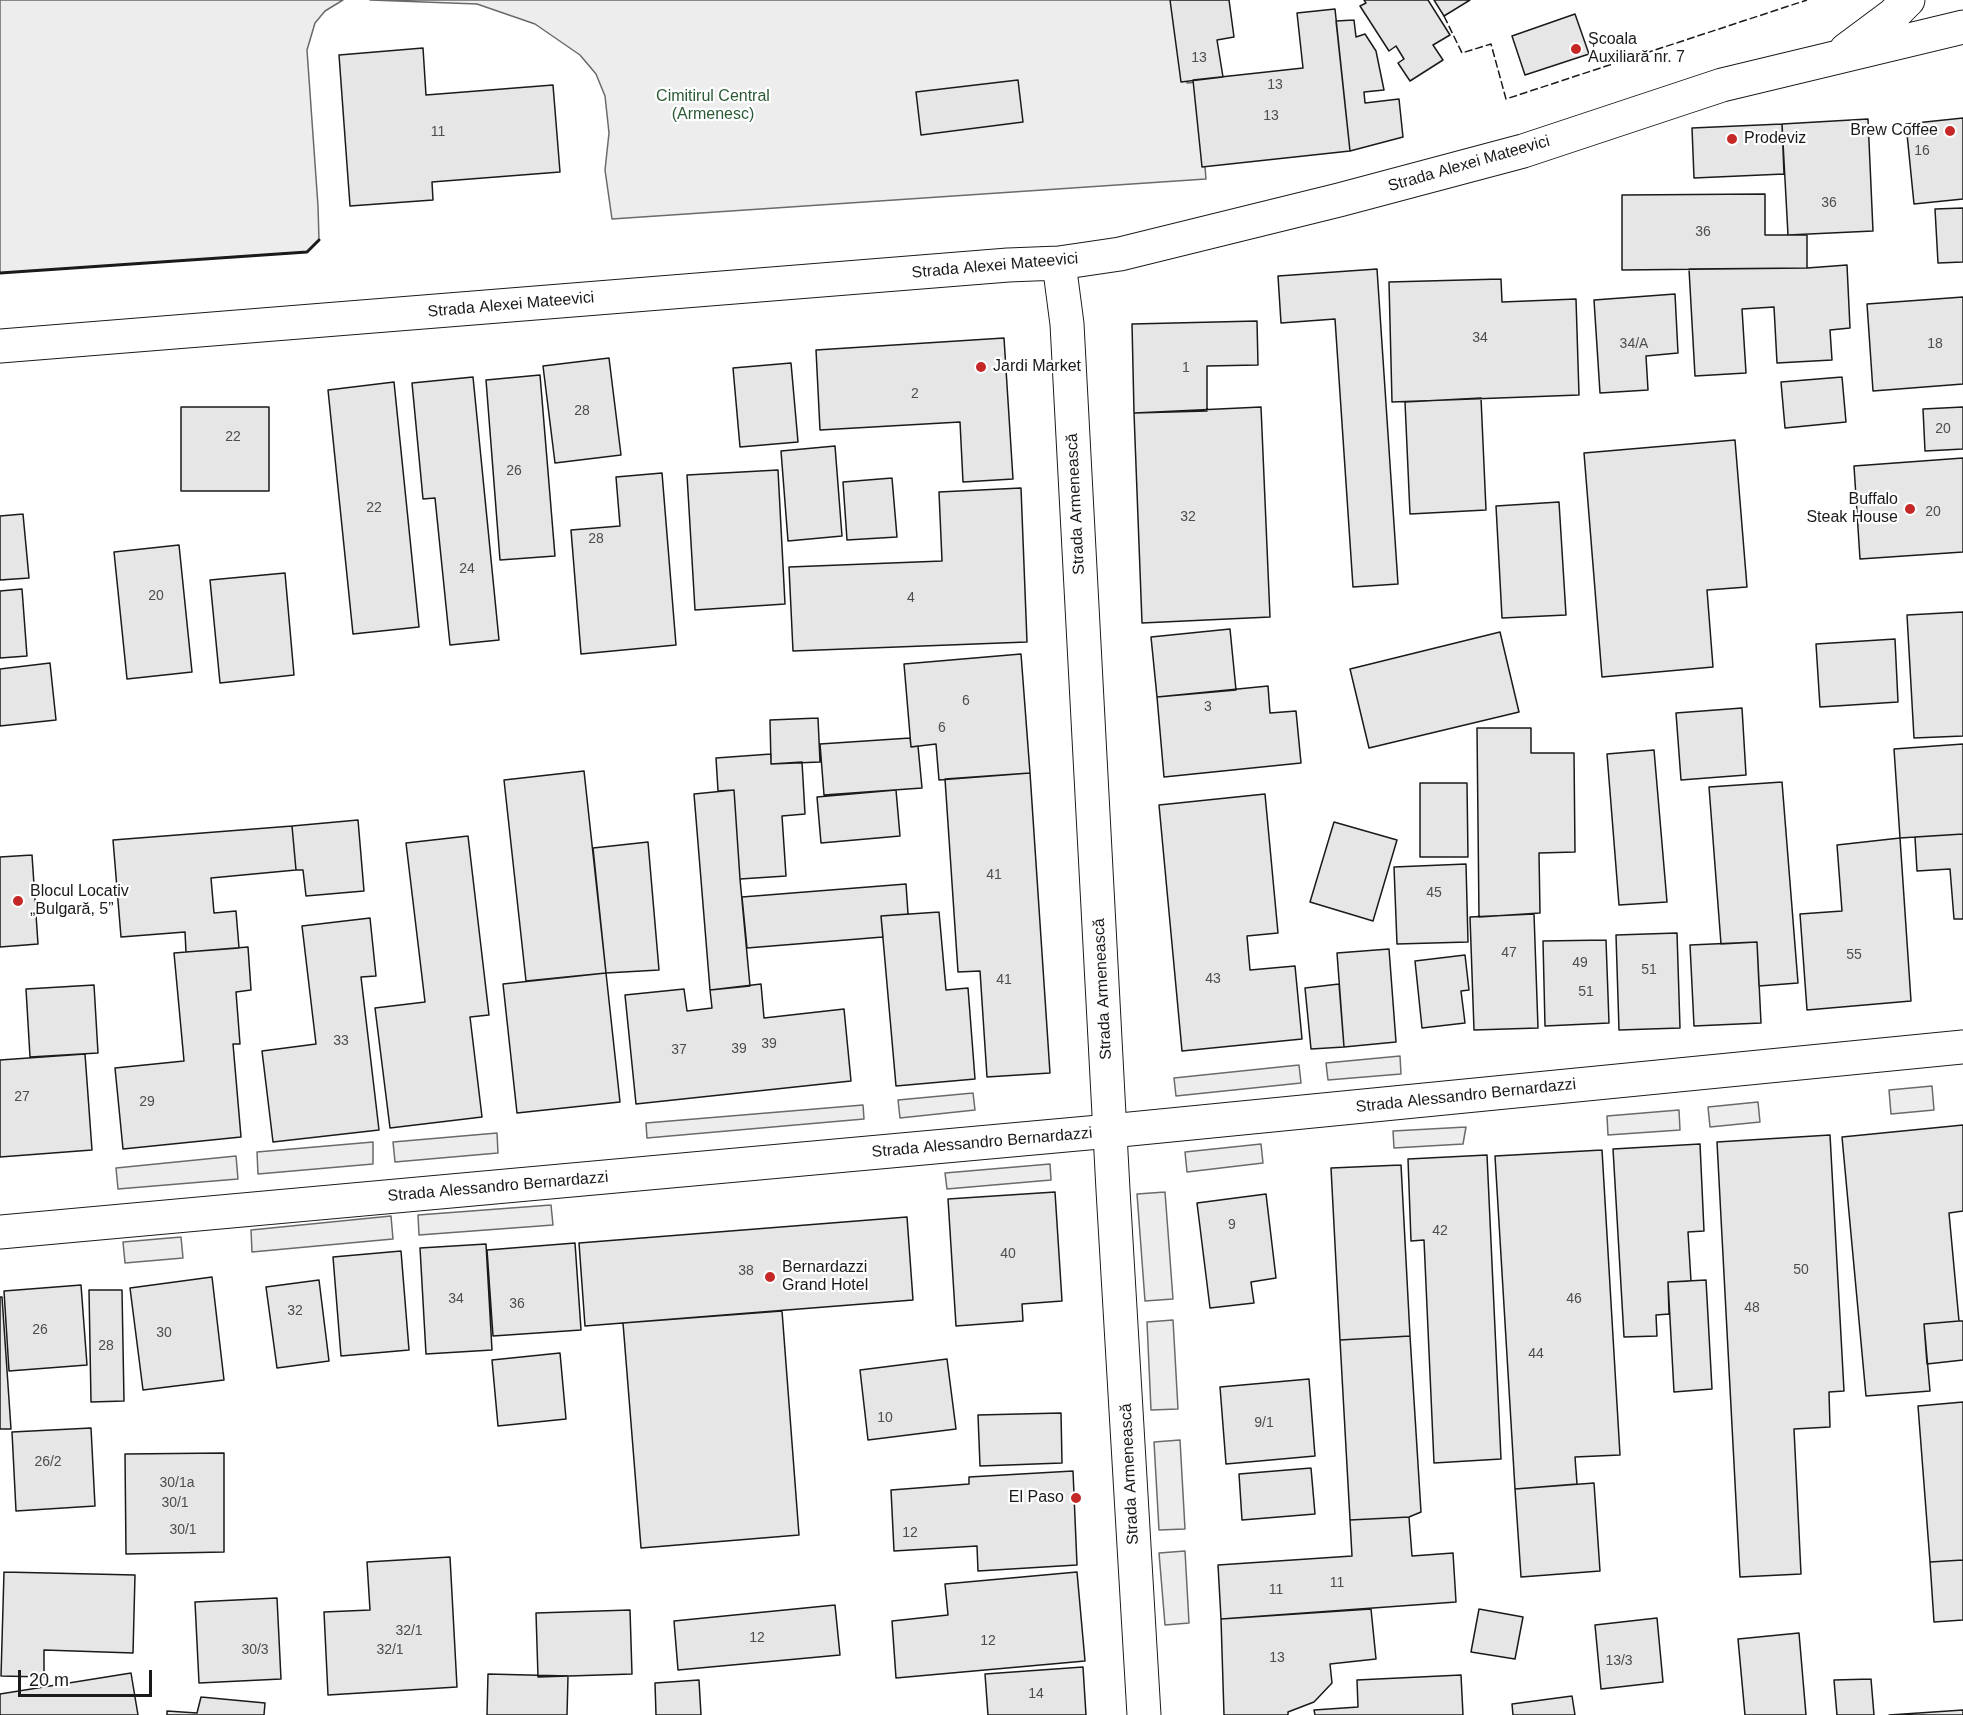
<!DOCTYPE html>
<html>
<head>
<meta charset="utf-8">
<style>
	body { margin:0 }
	#map { position:relative; width:1963px; height:1715px; overflow:hidden; background:#fff; font-family:Helvetica,sans-serif }
	canvas { display:block }
	.scale { position:absolute; left:18px; top:1670px; width:134px; height:27px; box-sizing:border-box; border:3px solid #1a1a1a; border-top:0; padding-left:8px; font-size:18px; line-height:21px; white-space:nowrap; color:#1a1a1a; -webkit-text-stroke:4px #fff; paint-order:stroke }
</style>
</head>
<body>
<div id="map">
<canvas width="1963" height="1715"></canvas>
<div class="scale">20 m</div>
</div>
<script>
const g = document.querySelector('canvas').getContext('2d');
g.lineJoin = 'round';
function paint(path, color) {
  g.fillStyle = color;
  g.fill(path, 'evenodd');
}
function toPath(rows) {
  const path = new Path2D();
  for (const r of rows) {
    path.moveTo(r[0], r[1]);
    for (let i = 2; i < r.length; i += 2) path.lineTo(r[i], r[i + 1]);
  }
  return path;
}
function strokePath(path, color, width, dash) {
  g.strokeStyle = color;
  g.lineWidth = width;
  g.lineCap = dash ? 'butt' : 'round';
  g.setLineDash(dash || []);
  g.stroke(path);
}
function write(font, color, halo, rows, align = 'center') {
  g.font = font + ' Helvetica,sans-serif';
  g.lineWidth = 4.5;
  g.setLineDash([]);
  g.textBaseline = 'middle';
  g.strokeStyle = halo;
  g.fillStyle = color;
  for (const [text, x, y, turn = 0] of rows) {
    g.save();
    g.translate(x, y);
    g.rotate((+turn || 0) * Math.PI / 180);
    g.textAlign = isNaN(turn) ? turn : align;
    if (halo) g.strokeText(text, 0, 0);
    g.fillText(text, 0, 0);
    g.restore();
  }
}
const green = toPath([
	[0,0,343,0,325,11,315,23,307,50,318,206,319,240,307,252,0,273,0,0],
	[370,0,1174,0,1187,83,1198,82,1206,179,612,219,605,170,609,133,605,96,596,74,580,55,535,24,477,4,370,0],
	[1400,1056,1401,1074,1328,1080,1326,1063,1400,1056],
	[1299,1065,1301,1083,1176,1096,1174,1078,1299,1065],
	[1932,1086,1934,1110,1891,1114,1889,1090,1932,1086],
	[973,1093,975,1110,900,1118,898,1100,973,1093],
	[1758,1102,1760,1122,1710,1127,1708,1107,1758,1102],
	[863,1105,864,1119,647,1138,646,1123,863,1105],
	[1679,1110,1680,1130,1608,1135,1607,1116,1679,1110],
	[1466,1127,1463,1144,1394,1148,1393,1131,1466,1127],
	[497,1133,498,1153,395,1162,393,1142,497,1133],
	[373,1142,373,1164,258,1174,257,1152,373,1142],
	[1261,1144,1263,1163,1187,1172,1185,1152,1261,1144],
	[236,1156,238,1179,118,1189,116,1168,236,1156],
	[1050,1164,1051,1180,947,1189,945,1173,1050,1164],
	[1165,1192,1173,1299,1145,1301,1137,1194,1165,1192],
	[551,1205,553,1225,419,1235,418,1215,551,1205],
	[391,1216,393,1239,252,1252,251,1230,391,1216],
	[181,1237,183,1258,125,1263,123,1242,181,1237],
	[1173,1320,1178,1409,1151,1410,1147,1322,1173,1320],
	[1180,1440,1185,1529,1159,1530,1154,1442,1180,1440],
	[1185,1551,1189,1623,1165,1625,1159,1553,1185,1551]
]);
paint(green, '#ededed');
strokePath(green, '#6a6a6a', 1.5);
const building = toPath([
	[1170,0,1229,0,1234,37,1217,40,1223,77,1181,82,1170,0],
	[1364,0,1428,0,1450,35,1433,45,1443,60,1410,81,1398,63,1404,59,1396,46,1389,51,1360,6,1366,3,1364,0],
	[1434,0,1470,0,1444,16,1434,0],
	[1335,9,1350,151,1202,167,1193,80,1303,68,1297,13,1335,9],
	[1575,14,1589,54,1525,75,1512,36,1575,14],
	[1354,20,1356,37,1365,34,1376,51,1384,90,1364,92,1365,103,1399,99,1403,137,1350,151,1336,21,1354,20],
	[423,48,426,95,553,85,560,172,432,182,433,200,350,206,339,55,423,48],
	[1018,80,1023,122,921,135,916,92,1018,80],
	[1963,118,1963,199,1914,204,1906,124,1963,118],
	[1868,119,1873,231,1788,235,1782,124,1868,119],
	[1782,124,1784,174,1694,178,1692,128,1782,124],
	[1765,194,1765,235,1807,235,1807,268,1622,270,1622,195,1765,194],
	[1963,208,1963,262,1938,263,1935,209,1963,208],
	[1847,265,1850,328,1830,330,1832,360,1777,363,1774,307,1742,309,1746,373,1695,376,1689,269,1807,268,1847,265],
	[1377,269,1398,584,1353,587,1335,319,1281,323,1278,276,1377,269],
	[1501,279,1502,302,1576,299,1579,395,1392,402,1389,282,1501,279],
	[1675,294,1678,353,1646,356,1648,390,1600,393,1594,300,1675,294],
	[1963,297,1963,384,1873,391,1867,304,1963,297],
	[1257,321,1258,365,1207,366,1207,411,1134,413,1132,324,1257,321],
	[1004,338,1013,479,963,482,960,422,820,430,816,350,1004,338],
	[609,358,621,455,555,463,543,366,609,358],
	[791,363,798,442,740,447,733,368,791,363],
	[540,375,555,556,500,560,486,380,540,375],
	[473,377,499,640,450,645,435,498,423,499,412,383,473,377],
	[1842,377,1846,422,1785,428,1781,382,1842,377],
	[394,382,419,627,353,634,328,390,394,382],
	[1481,398,1486,510,1410,514,1405,402,1481,398],
	[181,407,269,407,269,491,181,491,181,407],
	[1261,407,1270,617,1142,623,1134,413,1261,407],
	[1963,407,1963,449,1925,451,1923,409,1963,407],
	[1735,440,1747,587,1707,590,1713,667,1602,677,1584,453,1735,440],
	[835,446,842,536,788,541,781,451,835,446],
	[1963,458,1963,552,1860,559,1854,466,1963,458],
	[778,470,785,604,695,610,687,475,778,470],
	[662,473,676,645,581,654,571,530,620,526,616,477,662,473],
	[892,478,897,537,847,540,843,482,892,478],
	[1021,488,1027,642,793,651,789,567,942,561,939,492,1021,488],
	[1559,502,1566,615,1502,618,1496,506,1559,502],
	[23,514,29,578,0,580,0,516,23,514],
	[179,545,192,672,127,679,114,552,179,545],
	[285,573,294,675,220,683,210,580,285,573],
	[22,589,27,656,0,658,0,591,22,589],
	[1963,612,1963,736,1914,738,1907,615,1963,612],
	[1230,629,1236,690,1157,697,1151,637,1230,629],
	[1500,632,1519,712,1369,748,1350,669,1500,632],
	[1895,639,1898,702,1820,707,1816,644,1895,639],
	[1021,654,1030,773,939,780,936,744,911,747,904,664,1021,654],
	[50,663,56,720,0,726,0,669,50,663],
	[1268,686,1270,713,1296,711,1301,763,1164,777,1157,697,1268,686],
	[1742,708,1746,775,1681,780,1676,713,1742,708],
	[818,718,820,762,771,764,770,720,818,718],
	[1477,728,1531,728,1531,753,1574,753,1575,852,1539,853,1540,913,1479,917,1477,728],
	[910,738,911,747,918,746,922,788,824,795,820,744,910,738],
	[1963,744,1963,834,1900,838,1894,749,1963,744],
	[1654,750,1667,902,1619,905,1607,754,1654,750],
	[771,754,771,764,802,762,805,814,782,816,786,876,740,879,734,790,718,791,716,758,771,754],
	[584,771,606,973,526,981,504,780,584,771],
	[1030,773,1050,1073,987,1077,980,971,958,972,945,779,1030,773],
	[1782,782,1798,983,1759,986,1757,942,1721,944,1709,787,1782,782],
	[1420,783,1467,783,1468,857,1420,857,1420,783],
	[734,790,740,879,750,986,710,990,694,794,734,790],
	[896,790,900,836,821,843,817,797,896,790],
	[1265,794,1278,933,1247,936,1250,970,1295,966,1302,1039,1182,1051,1159,805,1265,794],
	[358,820,364,891,306,896,303,870,296,870,292,826,358,820],
	[1334,822,1397,840,1373,921,1310,902,1334,822],
	[292,826,296,870,211,878,214,913,236,911,239,948,186,952,185,932,121,937,113,840,292,826],
	[1963,834,1963,919,1954,919,1950,869,1917,871,1915,837,1963,834],
	[468,836,489,1015,470,1017,482,1117,390,1128,375,1008,425,1002,406,843,468,836],
	[1900,838,1911,1001,1807,1010,1800,914,1842,911,1837,845,1900,838],
	[648,842,659,970,606,973,593,848,648,842],
	[32,855,38,944,0,947,0,857,32,855],
	[1466,864,1468,942,1397,944,1394,867,1466,864],
	[906,884,908,914,881,916,883,937,747,948,742,897,906,884],
	[939,912,946,990,968,988,975,1079,896,1086,881,916,939,912],
	[1534,914,1538,1028,1474,1030,1470,917,1534,914],
	[370,918,376,976,361,977,379,1130,273,1142,262,1051,316,1044,302,926,370,918],
	[1677,933,1680,1028,1619,1030,1616,935,1677,933],
	[1606,940,1609,1023,1545,1026,1543,941,1606,940],
	[1757,942,1761,1023,1694,1026,1690,945,1757,942],
	[248,947,251,990,236,992,240,1044,233,1044,241,1137,123,1149,115,1068,184,1061,174,953,248,947],
	[1389,949,1396,1042,1344,1047,1337,953,1389,949],
	[1465,955,1469,990,1461,991,1465,1023,1422,1028,1415,961,1465,955],
	[606,973,620,1102,517,1113,503,984,606,973],
	[761,984,764,1018,844,1009,851,1081,636,1104,625,995,684,989,687,1011,712,1008,710,990,761,984],
	[1339,984,1344,1047,1311,1049,1305,988,1339,984],
	[94,985,98,1053,30,1057,26,989,94,985],
	[85,1054,92,1150,0,1157,0,1060,85,1054],
	[1963,1125,1963,1211,1949,1213,1959,1321,1924,1324,1930,1391,1866,1396,1842,1137,1963,1125],
	[1830,1135,1844,1391,1829,1392,1830,1427,1794,1429,1801,1574,1740,1577,1717,1142,1830,1135],
	[1700,1144,1704,1231,1688,1232,1691,1281,1668,1282,1669,1314,1656,1315,1657,1336,1624,1337,1613,1149,1700,1144],
	[1602,1150,1620,1455,1575,1457,1577,1484,1515,1489,1495,1156,1602,1150],
	[1487,1155,1501,1459,1434,1463,1424,1240,1411,1241,1408,1159,1487,1155],
	[1401,1165,1410,1336,1340,1340,1331,1168,1401,1165],
	[1055,1192,1062,1301,1022,1304,1023,1321,956,1326,948,1199,1055,1192],
	[1266,1194,1276,1278,1251,1282,1254,1303,1210,1308,1197,1203,1266,1194],
	[907,1217,913,1300,585,1326,579,1243,907,1217],
	[575,1243,581,1330,493,1336,487,1250,575,1243],
	[486,1244,492,1350,426,1354,420,1248,486,1244],
	[401,1251,409,1350,341,1356,333,1257,401,1251],
	[212,1277,224,1380,143,1390,130,1288,212,1277],
	[319,1280,329,1361,277,1368,266,1287,319,1280],
	[1706,1280,1712,1389,1674,1392,1668,1282,1706,1280],
	[81,1285,87,1365,9,1371,4,1291,81,1285],
	[89,1290,122,1290,124,1401,91,1402,89,1290],
	[0,1297,2,1297,11,1429,0,1429,0,1297],
	[782,1311,799,1535,641,1548,623,1323,782,1311],
	[1959,1321,1963,1321,1963,1360,1927,1364,1924,1324,1959,1321],
	[1410,1336,1421,1512,1409,1517,1350,1520,1340,1340,1410,1336],
	[560,1353,566,1419,498,1426,492,1360,560,1353],
	[947,1359,956,1429,868,1440,860,1370,947,1359],
	[1309,1379,1315,1456,1226,1464,1220,1387,1309,1379],
	[1963,1402,1963,1560,1930,1562,1918,1406,1963,1402],
	[1061,1413,1062,1463,980,1466,978,1415,1061,1413],
	[91,1428,95,1506,16,1511,12,1432,91,1428],
	[224,1453,224,1552,126,1554,125,1454,224,1453],
	[1311,1468,1315,1514,1242,1520,1239,1474,1311,1468],
	[1073,1471,1077,1565,978,1571,977,1546,894,1551,891,1490,969,1484,969,1477,1073,1471],
	[1594,1483,1600,1571,1521,1577,1515,1489,1594,1483],
	[1409,1517,1412,1556,1453,1553,1456,1602,1221,1619,1218,1565,1352,1556,1350,1520,1409,1517],
	[450,1557,457,1687,328,1695,324,1612,370,1610,367,1562,450,1557],
	[1963,1560,1963,1620,1934,1622,1930,1562,1963,1560],
	[4,1572,135,1575,133,1653,44,1650,44,1677,1,1676,4,1572],
	[1077,1572,1085,1661,896,1678,892,1621,948,1615,945,1584,1077,1572],
	[277,1598,281,1679,199,1683,195,1602,277,1598],
	[835,1605,840,1655,678,1670,674,1621,835,1605],
	[1371,1609,1376,1659,1330,1664,1332,1683,1314,1702,1288,1712,1288,1715,1224,1715,1221,1619,1371,1609],
	[1479,1609,1523,1617,1515,1659,1471,1652,1479,1609],
	[630,1610,632,1674,538,1677,536,1613,630,1610],
	[1657,1618,1663,1682,1601,1689,1595,1625,1657,1618],
	[1799,1633,1806,1715,1745,1715,1738,1639,1799,1633],
	[1083,1667,1086,1715,988,1715,985,1674,1083,1667],
	[131,1673,138,1715,0,1715,0,1694,131,1673],
	[488,1674,568,1676,567,1715,487,1715,488,1674],
	[1461,1675,1463,1715,1315,1715,1314,1710,1358,1707,1357,1680,1461,1675],
	[1871,1679,1874,1715,1837,1715,1834,1680,1871,1679],
	[699,1680,701,1715,656,1715,655,1683,699,1680],
	[1572,1696,1575,1715,1513,1715,1512,1704,1572,1696],
	[201,1697,265,1703,264,1715,167,1715,167,1711,197,1713,201,1697],
	[1963,1710,1963,1715,1889,1715,1963,1710]
]);
paint(building, '#e6e6e6');
strokePath(building, '#1a1a1a', 1.5);
const minor = toPath([
	[0,1232,1110,1131,1963,1047]
]);
const major = toPath([
	[1846,50,1893,15,1908,0],
	[1059,263,1067,324,1113,1190,1144,1715],
	[0,346,1008,265,1059,263,1120,254,1339,200,1523,151,1722,85,1963,27]
]);
strokePath(minor, '#1a1a1a', 35);
strokePath(major, '#1a1a1a', 35);
strokePath(minor, '#fff', 33);
strokePath(major, '#fff', 33);
strokePath(toPath([
	[1444,16,1462,53,1491,44,1506,99,1807,0]
]), '#1a1a1a', 1.5, [8, 3]);
strokePath(toPath([
	[0,273,307,252,319,240]
]), '#1a1a1a', 3);
for (const [x, y, r, color] of [
	[1576,49,6,"#c62828"],
	[1950,131,6,"#c62828"],
	[1732,139,6,"#c62828"],
	[981,367,6,"#c62828"],
	[1910,509,6,"#c62828"],
	[18,901,6,"#c62828"],
	[770,1277,6,"#c62828"],
	[1076,1498,6,"#c62828"]
]) {
  const dot = new Path2D();
  dot.arc(x, y, r, 0, 2 * Math.PI);
  g.fillStyle = color;
  g.fill(dot);
  strokePath(dot, '#fff', 2);
}
write('14px', '#4d4d4d', null, [
	["13",1199,58],
	["13",1275,85],
	["13",1271,116],
	["11",438,132],
	["16",1922,151],
	["36",1829,203],
	["36",1703,232],
	["34",1480,338],
	["34/A",1634,344],
	["18",1935,344],
	["1",1186,368],
	["2",915,394],
	["28",582,411],
	["20",1943,429],
	["22",233,437],
	["26",514,471],
	["22",374,508],
	["20",1933,512],
	["32",1188,517],
	["28",596,539],
	["24",467,569],
	["20",156,596],
	["4",911,598],
	["6",966,701],
	["3",1208,707],
	["6",942,728],
	["41",994,875],
	["45",1434,893],
	["47",1509,953],
	["55",1854,955],
	["49",1580,963],
	["51",1649,970],
	["43",1213,979],
	["41",1004,980],
	["51",1586,992],
	["33",341,1041],
	["39",769,1044],
	["39",739,1049],
	["37",679,1050],
	["27",22,1097],
	["29",147,1102],
	["9",1232,1225],
	["42",1440,1231],
	["40",1008,1254],
	["50",1801,1270],
	["38",746,1271],
	["34",456,1299],
	["46",1574,1299],
	["36",517,1304],
	["48",1752,1308],
	["32",295,1311],
	["26",40,1330],
	["30",164,1333],
	["28",106,1346],
	["44",1536,1354],
	["10",885,1418],
	["9/1",1264,1423],
	["26/2",48,1462],
	["30/1a",177,1483],
	["30/1",175,1503],
	["30/1",183,1530],
	["12",910,1533],
	["11",1337,1583],
	["11",1276,1590],
	["32/1",409,1631],
	["12",757,1638],
	["12",988,1641],
	["30/3",255,1650],
	["32/1",390,1650],
	["13",1277,1658],
	["13/3",1619,1661],
	["14",1036,1694]
]);
write('16px', '#1a1a1a', '#fff', [
	["Școala",1588,40],
	["Auxiliară nr. 7",1588,58],
	["Brew Coffee",1938,131,"right"],
	["Prodeviz",1744,139],
	["Jardi Market",993,367],
	["Buffalo",1898,500,"right"],
	["Steak House",1898,518,"right"],
	["Blocul Locativ",30,892],
	["„Bulgară, 5”",30,910],
	["Bernardazzi",782,1268],
	["Grand Hotel",782,1286],
	["El Paso",1064,1498,"right"]
], 'left');
write('16px', '#2b5a34', '#fff', [
	["Cimitirul Central",713,97],
	["(Armenesc)",713,115]
]);
write('16px', '#1a1a1a', '#fff', [
	["Strada Alexei Mateevici",1469,164,-16],
	["Strada Alexei Mateevici",995,266,-5],
	["Strada Alexei Mateevici",511,305,-5],
	["Strada Armenească",1076,504,-93],
	["Strada Armenească",1103,989,-93],
	["Strada Alessandro Bernardazzi",1466,1096,-6],
	["Strada Alessandro Bernardazzi",982,1143,-5],
	["Strada Alessandro Bernardazzi",498,1187,-5],
	["Strada Armenească",1130,1474,-93]
]);
</script>
</body>
</html>
